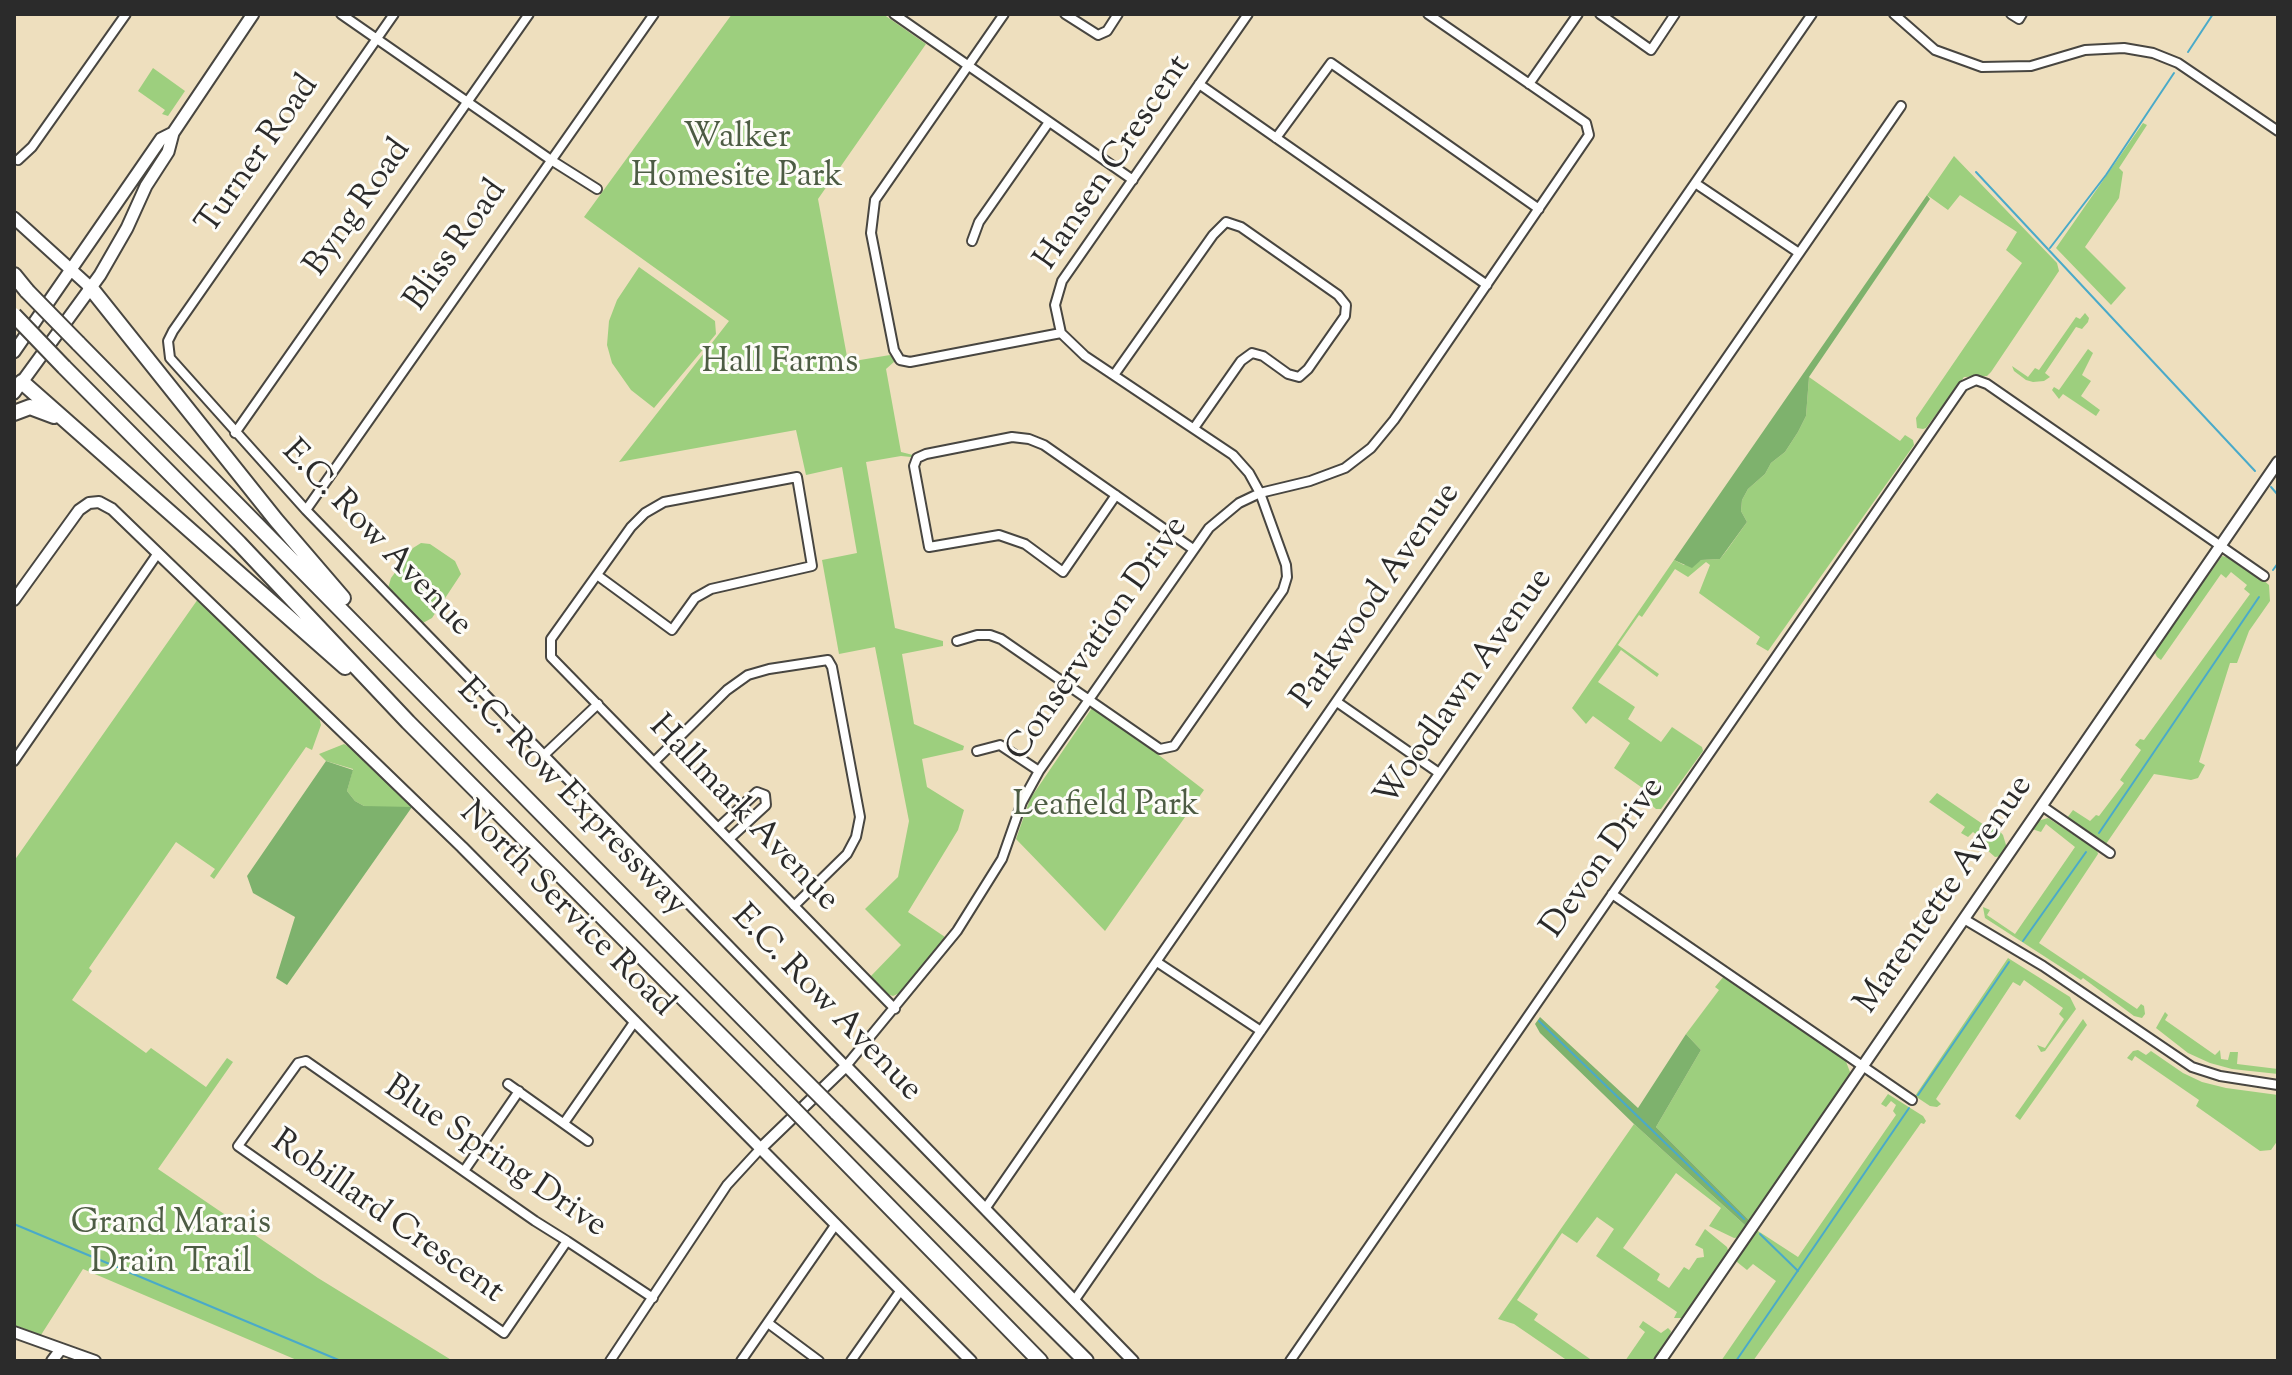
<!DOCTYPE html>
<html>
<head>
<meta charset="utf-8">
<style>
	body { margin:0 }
	#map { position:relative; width:2292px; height:1375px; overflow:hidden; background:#eedfbe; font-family:"Sorts Mill Goudy",serif }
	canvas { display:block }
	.frame { position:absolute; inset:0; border:16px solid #2b2b2b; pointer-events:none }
</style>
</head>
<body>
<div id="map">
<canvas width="2292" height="1375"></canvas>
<div class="frame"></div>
</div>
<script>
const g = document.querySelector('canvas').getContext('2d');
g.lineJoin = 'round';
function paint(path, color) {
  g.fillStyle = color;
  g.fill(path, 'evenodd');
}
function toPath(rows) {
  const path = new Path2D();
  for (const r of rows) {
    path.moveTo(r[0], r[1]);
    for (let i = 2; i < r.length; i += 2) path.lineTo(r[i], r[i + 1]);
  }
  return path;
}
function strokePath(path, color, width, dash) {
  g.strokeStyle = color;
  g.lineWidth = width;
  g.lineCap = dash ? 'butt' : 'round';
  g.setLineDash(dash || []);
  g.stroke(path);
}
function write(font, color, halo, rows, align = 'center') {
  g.font = font + ' "Sorts Mill Goudy",serif';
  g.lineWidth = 6;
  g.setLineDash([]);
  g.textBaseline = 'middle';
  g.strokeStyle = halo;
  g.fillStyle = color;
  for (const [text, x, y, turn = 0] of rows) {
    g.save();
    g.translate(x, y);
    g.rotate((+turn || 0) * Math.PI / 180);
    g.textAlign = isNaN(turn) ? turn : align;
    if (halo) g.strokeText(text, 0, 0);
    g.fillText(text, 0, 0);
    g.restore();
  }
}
paint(toPath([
	[732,14,883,14,926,44,818,199,848,362,890,355,895,361,886,369,901,452,913,455,911,457,901,456,866,462,895,628,943,641,943,646,902,654,914,724,964,746,963,750,922,759,927,787,964,810,958,830,908,912,945,937,902,992,893,996,887,994,870,977,901,945,865,909,898,877,909,821,875,647,839,654,822,560,857,553,842,467,806,475,796,430,619,462,729,321,584,217],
	[153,68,185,91,168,116,162,114,165,110,138,91],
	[2143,123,2147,125,2119,168,2123,172,2119,198,2085,247,2126,288,2111,305,2056,248],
	[1954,156,2057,263,2059,271,1991,372,1987,376,1964,377,1926,428,1923,429,1917,428,1916,418,2022,263,2006,250,2017,232,1960,195,1948,210,1927,195],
	[639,267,715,321,716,334,654,408,631,390,612,363,607,345,609,321,617,300],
	[2085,313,2089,318,2088,322,2082,329,2076,327,2045,373,2050,377,2044,381,2033,382,2026,380,2014,371,2012,366,2028,377,2035,368,2039,370,2076,317,2080,319],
	[2088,349,2093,353,2082,375,2091,381,2081,396,2100,410,2096,416,2063,394,2059,399,2052,390,2054,387,2059,390],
	[1809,377,1900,441,1905,435,1913,440,1914,445,1768,651,1756,644,1760,637,1699,593,1710,565,1706,562,1688,577,1675,569,1642,617,1639,615,1618,645,1659,674,1657,677,1621,650,1598,682,1635,707,1628,719,1661,742,1672,727,1702,747,1703,751,1661,809,1656,809,1647,801,1651,794,1614,768,1630,743,1593,716,1586,724,1572,708,1674,560,1684,565,1701,560,1720,559,1727,550,1747,522,1741,511,1742,500,1748,489,1765,474,1771,463,1785,452,1798,432,1806,416],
	[421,543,430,544,455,561,461,574,432,618,421,624,388,588,391,578,413,548],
	[2222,556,2231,558,2262,579,2269,585,2270,601,2249,631,2237,663,2230,663,2199,762,2205,765,2198,778,2191,780,2154,774,2106,844,2067,818,2073,810,2090,821,2096,815,2099,816,2124,783,2120,780,2141,750,2135,745,2140,739,2144,740,2250,594,2244,589,2247,585,2231,572,2226,578,2221,574,2161,660,2157,657,2154,651],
	[198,599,319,717,321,725,312,750,306,747,214,879,210,876,215,869,176,842,89,968,92,971,72,1000,146,1053,151,1048,206,1087,227,1058,233,1062,158,1169,318,1278,453,1361,299,1361,83,1269,41,1335,14,1325,14,861],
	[1094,705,1204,790,1105,931,1016,839,1030,799],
	[344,744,351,748,412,807,378,808,364,806,355,801,347,791,353,769,326,761,319,754],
	[1937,793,1990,829,1994,825,2003,835,2006,845,2006,851,2003,856,1995,857,1986,849,1989,844,1973,832,1968,837,1961,833,1965,827,1929,802],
	[2048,818,2097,850,2098,854,2039,943,2137,1009,2141,1004,2144,1006,2145,1014,2142,1018,2134,1016,2083,978,2081,980,1985,918,1983,907,1990,910,1987,915,2015,934,2075,847,2046,824,2041,832,2032,829,2037,821],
	[2008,958,2070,997,2076,1009,2045,1051,2041,1052,2037,1045,2045,1048,2064,1019,2059,1014,2063,1008,2024,980,2020,986,2013,982,1936,1099,1941,1104,1937,1107,1930,1106,1915,1096],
	[1724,976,1845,1059,1850,1072,1849,1079,1751,1222,1656,1127,1701,1050,1686,1034,1719,990,1715,987],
	[2165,1012,2168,1015,2165,1020,2215,1055,2220,1050,2221,1059,2228,1060,2230,1052,2238,1052,2237,1064,2278,1069,2278,1074,2232,1069,2210,1063,2188,1053,2156,1028],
	[2083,1019,2087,1025,2020,1120,2015,1116],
	[2138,1050,2146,1055,2151,1051,2183,1073,2202,1082,2226,1088,2278,1095,2278,1140,2271,1150,2260,1151,2196,1106,2199,1100,2135,1056,2132,1061,2127,1058,2133,1051],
	[1888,1094,1923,1116,1926,1121,1924,1124,1921,1123,1753,1361,1721,1361,1776,1281,1753,1264,1747,1270,1737,1262,1736,1257,1754,1231,1758,1231,1798,1257,1896,1115,1893,1111,1896,1105,1891,1101,1886,1107,1881,1104],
	[1634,1124,1747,1227,1740,1237,1734,1238,1709,1226,1721,1208,1676,1173,1623,1248,1660,1274,1657,1280,1669,1288,1684,1267,1689,1270,1697,1258,1704,1257,1703,1249,1695,1245,1705,1229,1727,1247,1729,1253,1684,1318,1674,1318,1677,1312,1596,1256,1614,1229,1597,1217,1577,1243,1562,1233,1517,1300,1538,1314,1534,1320,1593,1361,1568,1361,1514,1324,1498,1319],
	[1643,1321,1661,1333,1668,1328,1671,1331,1669,1340,1655,1361,1625,1361,1645,1332,1639,1327]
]), '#9dcf7e');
paint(toPath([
	[1927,195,1930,199,1809,377,1806,416,1798,432,1785,452,1771,463,1765,474,1748,489,1742,500,1741,511,1747,522,1720,559,1701,560,1692,568,1674,560],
	[326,761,353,770,347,791,355,801,364,806,412,807,287,985,276,978,295,917,253,893,247,876],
	[1540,1017,1638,1108,1686,1034,1701,1050,1656,1127,1751,1222,1747,1227,1634,1124,1540,1033,1535,1024]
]), '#7eb26d');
strokePath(toPath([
	[2188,52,2213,14],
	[1976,172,2255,471],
	[2050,248,2106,175,2174,73],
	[2271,487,2278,495],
	[2273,570,2278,563],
	[2099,833,2259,597],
	[2023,941,2086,852],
	[1539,1021,1744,1219],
	[1918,1095,2009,962],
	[14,1224,341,1361],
	[1760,1234,1798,1271],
	[1736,1361,1909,1108]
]), '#4aaac9', 2);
const minor = toPath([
	[341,14,551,160,597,189],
	[394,14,173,331,168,341,170,358,306,510,846,1066,957,931,1002,859,1022,802,1039,771,1209,528,1239,503,1260,493,1310,481,1345,468,1371,448,1394,420,1589,135,1586,123,1428,14],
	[894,14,1133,180],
	[1004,14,875,200,871,233,894,350,900,360,910,362,1061,333],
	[1065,14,1098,35,1107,31,1118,14],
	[1600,14,1651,50,1675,14],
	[1894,14,1935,50,1982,67,2031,66,2085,50,2124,48,2153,53,2178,63,2278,131],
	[2011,14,2019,19,2022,14],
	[1199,84,1487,285],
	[1529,84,1578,14],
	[1276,138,1331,63,1539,209],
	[18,160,32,147,126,14],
	[1695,183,1799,253],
	[972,241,979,222,1049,122],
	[1114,375,1213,235,1226,222,1241,227,1338,295,1346,305,1345,316,1308,369,1299,377,1288,374,1263,356,1252,353,1241,361,1194,428],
	[235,433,529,14],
	[1116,495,1063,572,1025,544,999,535,929,547,914,466,917,458,926,454,1012,437,1029,439,1044,445,1193,549],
	[306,510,654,14],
	[597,575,672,630,695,598,711,589,812,566,797,477,664,502,645,513,631,527,551,639,551,657,895,1009],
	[957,641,977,635,990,635,1001,639,1160,749,1174,746,1283,590,1287,577,1286,565,1260,493,1249,473,1233,455,1085,356,1061,333,1055,305,1062,281,1248,14],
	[1337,702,1439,773],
	[977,751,1000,745,1039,771],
	[543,756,598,704],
	[14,761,158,553],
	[654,762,727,690,748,675,769,669,828,660,832,667,860,817,856,837,847,854,794,906],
	[2042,806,2110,853],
	[718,828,757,792,765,795,766,805,729,839],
	[1612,894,1912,1100],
	[1964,919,2043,966,2192,1067,2220,1076,2278,1085],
	[1157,962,1261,1031],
	[508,1084,588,1141],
	[564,1123,635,1021],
	[464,1171,519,1091],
	[985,1209,1812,14],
	[567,1241,504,1333,238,1146,298,1063,306,1061,535,1221,567,1241,653,1298],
	[1074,1301,1901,106],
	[768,1323,819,1361],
	[610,1361,727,1185,761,1148],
	[741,1361,836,1224],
	[851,1361,901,1290],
	[1290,1361,1963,386,1976,380,1987,384,2264,576]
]);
const tertiary = toPath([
	[14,600,79,510,89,503,99,502,112,509,462,847,971,1361],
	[761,1148,846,1066,1133,1361],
	[14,1332,95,1361],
	[52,1361,61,1349],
	[1660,1361,2278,462]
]);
const secondary = toPath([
	[14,218,90,287],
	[14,352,161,139,173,133],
	[14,393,100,275,127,228,146,186,168,152,173,133,253,14]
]);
const motorway = toPath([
	[14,275,27,291],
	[90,287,276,520,343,598],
	[78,343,783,1059],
	[64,367,239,543,408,722,769,1084],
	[22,382,345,667],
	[14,413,30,407,54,416],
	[836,1112,1086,1361],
	[815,1131,1040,1361]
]);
strokePath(minor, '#484641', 12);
strokePath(tertiary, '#484641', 14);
strokePath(secondary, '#484641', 15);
strokePath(motorway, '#484641', 18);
strokePath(minor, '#fff', 8);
strokePath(tertiary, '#fff', 10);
strokePath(secondary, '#fff', 11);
strokePath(motorway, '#fff', 14);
const motorwayBridge = toPath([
	[27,291,78,343],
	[14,315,64,367],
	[783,1059,836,1112],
	[769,1084,815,1131]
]);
strokePath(motorwayBridge, '#484641', 18, []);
strokePath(motorwayBridge, '#fff', 14);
write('34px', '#4d5c44', '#fdfcf7', [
	["Walker",737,140],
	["Homesite Park",737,179],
	["Hall Farms",780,365],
	["Leafield Park",1106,808],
	["Grand Marais",171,1226],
	["Drain Trail",171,1265]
]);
write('34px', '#2b2b2b', '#fdfcf7', [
	["Turner Road",260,156,-55],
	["Hansen Crescent",1115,164,-56],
	["Byng Road",360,209,-55],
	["Bliss Road",458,247,-55],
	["E.C. Row Avenue",375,540,46],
	["Parkwood Avenue",1378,597,-55],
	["Conservation Drive",1099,640,-55],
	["Woodlawn Avenue",1466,689,-55],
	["E.C. Row Expressway",570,799,46],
	["Hallmark Avenue",742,815,46],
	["Devon Drive",1605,859,-55],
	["Marentette Avenue",1946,896,-55],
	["North Service Road",565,911,45],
	["E.C. Row Avenue",825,1005,46],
	["Blue Spring Drive",494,1159,34],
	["Robillard Crescent",386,1219,35]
]);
</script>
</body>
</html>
